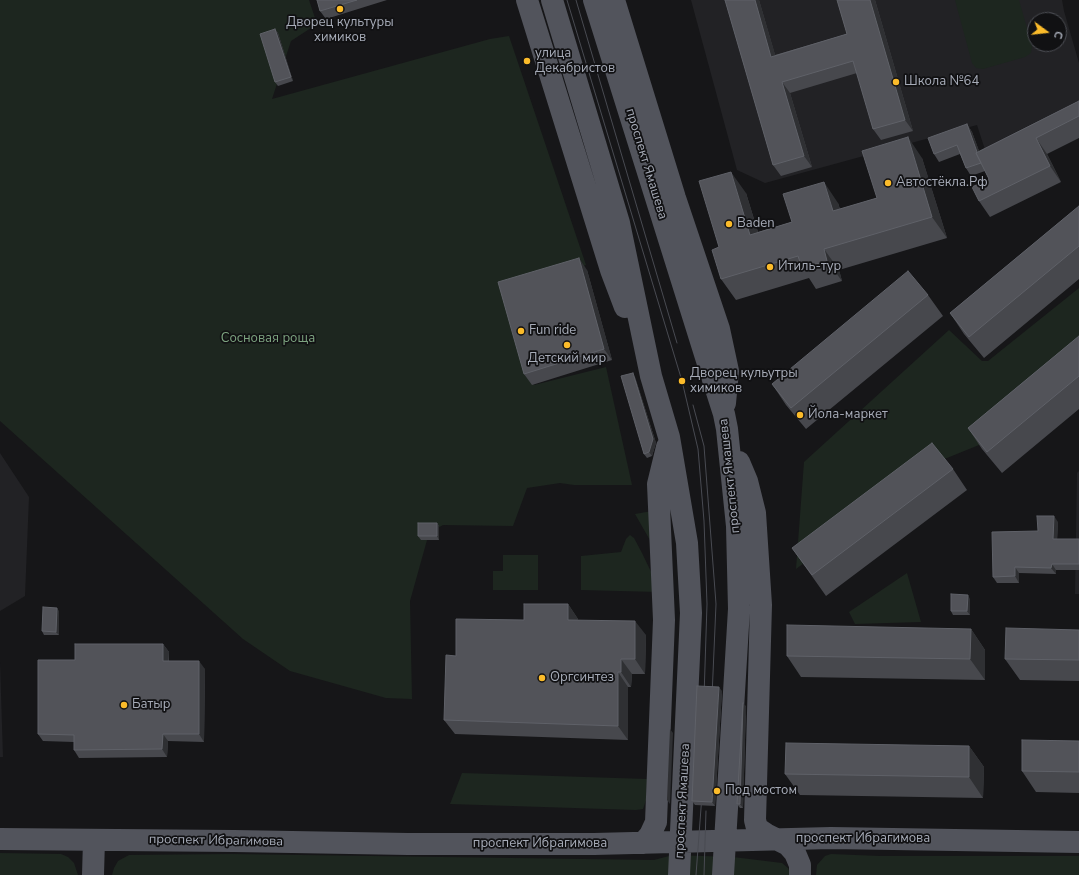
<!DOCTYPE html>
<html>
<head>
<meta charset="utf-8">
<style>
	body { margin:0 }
	#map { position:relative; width:1079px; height:875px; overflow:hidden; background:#161618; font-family:"Nunito Sans",sans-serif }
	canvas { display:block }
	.north { position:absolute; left:1027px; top:12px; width:40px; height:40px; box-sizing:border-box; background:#111113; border:1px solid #4d4f55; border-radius:50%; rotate:105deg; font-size:11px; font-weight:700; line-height:16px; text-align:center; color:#a7acb8 }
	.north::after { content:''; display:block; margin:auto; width:14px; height:18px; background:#fbbb2a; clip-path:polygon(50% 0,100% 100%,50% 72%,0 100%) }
</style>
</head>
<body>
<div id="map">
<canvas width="1079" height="875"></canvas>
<div class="north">С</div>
</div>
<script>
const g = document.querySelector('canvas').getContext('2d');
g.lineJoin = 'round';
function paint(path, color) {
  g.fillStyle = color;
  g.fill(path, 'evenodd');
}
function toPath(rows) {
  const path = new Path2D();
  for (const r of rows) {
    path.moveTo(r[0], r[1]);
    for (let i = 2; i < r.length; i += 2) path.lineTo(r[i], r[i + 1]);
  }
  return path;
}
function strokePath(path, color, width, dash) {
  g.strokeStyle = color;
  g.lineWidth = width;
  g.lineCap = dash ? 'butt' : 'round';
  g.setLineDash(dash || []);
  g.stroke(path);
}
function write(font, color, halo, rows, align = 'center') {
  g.font = font + ' "Nunito Sans",sans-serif';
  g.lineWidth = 3.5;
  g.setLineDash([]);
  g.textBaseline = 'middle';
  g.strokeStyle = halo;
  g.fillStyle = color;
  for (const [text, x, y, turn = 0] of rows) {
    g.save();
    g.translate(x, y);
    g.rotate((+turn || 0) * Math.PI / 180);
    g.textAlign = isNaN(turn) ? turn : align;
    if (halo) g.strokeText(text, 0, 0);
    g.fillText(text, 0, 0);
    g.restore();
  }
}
paint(toPath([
	[691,0,1062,0,1064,11,1079,63,1079,109,988,159,977,125,765,183,737,170],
	[1035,20,1059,20,1059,44,1035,44],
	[0,453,29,497,25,596,0,611],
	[1079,471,1079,594,1075,594,1077,473],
	[0,662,3,757,0,757]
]), '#222225');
paint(toPath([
	[0,0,309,0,317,24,291,41,272,99,490,39,509,36,586,265,503,293,534,385,606,367,632,485,574,485,560,483,527,488,513,526,443,525,429,533,410,601,412,699,386,698,290,671,243,639,0,421],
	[955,0,1019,0,1032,46,1031,53,1025,57,983,69,976,68,972,63],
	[1079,288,1079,362,979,445,942,460,796,569,804,462,949,330,982,361,988,361],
	[652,511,655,549,635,514],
	[630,535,634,538,642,553,653,576,658,592,581,590,581,556,621,552,626,539],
	[503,555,538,555,538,590,493,590,493,571,503,571],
	[907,573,921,622,855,624,849,612],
	[462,773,647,779,646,800,643,809,636,810,450,804],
	[0,853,61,854,68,857,74,863,78,875,0,875],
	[231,854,654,860,673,855,733,857,782,863,788,868,791,875,112,875,114,868,118,861,129,855],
	[831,854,880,856,1079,856,1079,875,816,875,817,865,825,856]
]), '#1d261f');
strokePath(toPath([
	[527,0,611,270,625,307],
	[552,0,619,223,651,376,669,437,687,543,691,613,679,875],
	[594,0,709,367,724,414,727,429,737,526,739,609,723,875],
	[614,0,675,198,719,329,728,371,725,403],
	[739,462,747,481,755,513,761,605,755,820,757,828,766,834,788,845,795,853,800,865,800,875],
	[0,839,234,841,408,844,594,844,831,838,1079,842],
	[643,843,650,835,656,822,664,620,658,484,667,447],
	[93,875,94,840]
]), '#52545c', 22);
strokePath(toPath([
	[567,0,682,381,698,449,704,521,707,604,704,697],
	[576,0,677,343],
	[693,405,704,446,716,604,712,697],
	[696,875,702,795],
	[704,875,706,811]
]), '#494b52', 1);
paint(toPath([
	[317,0,387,0,326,19,320,11],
	[725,0,759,0,775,55,847,34,837,0,875,0,913,131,881,140,873,129,857,73,790,93,812,167,781,176,773,165],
	[275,29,278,33,293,81,278,86,275,82],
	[1079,101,1079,138,1047,154,1061,182,990,217,979,201,989,179,985,171,971,176,966,168,960,154,939,162,934,154,967,124,972,132,979,151],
	[922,158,947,238,839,270,842,281,816,289,809,278,736,300,721,279,719,247,746,193,758,232,792,222,838,203,840,209,877,198],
	[1079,206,1079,279,984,358,964,334,950,313],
	[587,270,612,360,532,385,524,374],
	[928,295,943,316,806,429,786,405,772,384],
	[1079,336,1079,409,1002,473,982,449,968,428],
	[635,377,656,443,652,456,647,458,644,454],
	[953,469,967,490,826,596,792,548],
	[1058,522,1057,539,1079,539,1079,570,1056,570,1056,574,1019,573,1019,583,997,583,993,577,1038,531],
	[437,523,439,526,439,540,421,540,418,536],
	[970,599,970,615,953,615,951,611],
	[568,604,578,619,578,620,646,635,645,674,632,674,631,687,628,687,628,740,455,734,444,720,456,656,524,620],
	[59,611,59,635,44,635,42,631],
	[971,629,985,650,985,680,801,677,787,656],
	[1079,630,1079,681,1020,680,1005,659],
	[163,644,169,652,169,661,205,669,204,742,168,741,167,757,79,758,74,750,74,742,43,741,38,734,75,660],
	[722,691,715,806,695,805,692,801],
	[746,706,743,808,740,808,737,804],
	[1079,741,1079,793,1036,792,1022,771],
	[969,746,984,767,983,798,800,795,785,774]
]), '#47484d');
paint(toPath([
	[755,0,759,0,779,68,771,57],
	[870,0,875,0,913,131,905,120],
	[275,29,278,33,293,81,291,77],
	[782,82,790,93,812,167,804,156],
	[967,124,972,132,986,170,981,163],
	[908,137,922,158,947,238,932,217],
	[1036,138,1047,154,1061,182,1050,166],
	[731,172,746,193,765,256,750,235],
	[824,182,838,203,847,232,833,211],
	[824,249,839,270,842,281,827,261],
	[579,258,587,270,612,360,604,349],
	[633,373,635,377,656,443,652,456,649,452],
	[1054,516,1058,522,1057,545,1053,539],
	[437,523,439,526,439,540,437,536],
	[1052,564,1056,570,1056,574,1051,568],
	[1015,567,1019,573,1019,583,1015,576],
	[968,595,970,599,970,615,967,611],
	[568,604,578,619,578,635,568,620],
	[57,608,59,611,59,635,56,632],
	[635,621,646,635,645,674,635,659],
	[971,629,985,650,985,680,970,659],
	[163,644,169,652,168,668,163,661],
	[621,659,632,674,631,687,621,672],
	[199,661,205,669,204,742,199,734],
	[618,672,628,687,628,740,618,726],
	[719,687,722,691,715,806,712,802],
	[743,703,746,706,743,808,740,804],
	[670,729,673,733,670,804,667,800],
	[163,734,168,741,167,757,162,749],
	[969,746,984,767,983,798,969,777]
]), '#2f3033');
const building = toPath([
	[317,0,357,0,320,11,317,0],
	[725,0,755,0,771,57,847,34,837,0,870,0,905,120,873,129,853,61,782,82,804,156,773,165,725,0],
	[275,29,291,77,275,82,260,34,275,29],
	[1079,101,1079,116,1036,138,1050,166,979,201,972,187,989,179,976,153,1079,101],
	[967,124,977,152,976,153,981,163,966,168,957,145,934,154,928,138,967,124],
	[908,137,932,217,824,249,827,261,802,268,798,256,721,279,712,250,719,247,699,181,731,172,750,235,792,222,783,194,824,182,833,211,877,198,862,151,908,137],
	[1079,206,1079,246,969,337,950,313,1079,206],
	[579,258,604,349,524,374,498,282,579,258],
	[908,271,928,295,791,408,772,384,908,271],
	[1079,336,1079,376,987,452,968,428,1079,336],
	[633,373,653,439,649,452,644,454,621,376,633,373],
	[932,443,953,469,812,575,792,548,932,443],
	[1037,516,1054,516,1053,539,1079,539,1079,564,1052,564,1051,568,1015,567,1015,576,993,577,992,532,1038,531,1037,516],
	[418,523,437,523,437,536,418,536,418,523],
	[951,594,968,595,967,611,951,611,951,594],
	[524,604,568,604,568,620,635,621,635,659,621,659,621,672,618,672,618,726,444,720,446,655,456,656,456,619,524,620,524,604],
	[43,607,57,608,56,632,42,631,43,607],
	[787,625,971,629,970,659,787,656,787,625],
	[1006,628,1079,630,1079,660,1005,659,1006,628],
	[75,644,163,644,163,661,199,661,199,734,163,734,162,749,74,750,74,735,38,734,38,660,75,660,75,644],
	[697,686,719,687,712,802,692,801,697,686],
	[743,703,740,804,737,804,743,703],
	[1022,740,1079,741,1079,772,1022,771,1022,740],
	[786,743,969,746,969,777,785,774,786,743]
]);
paint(building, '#525359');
strokePath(building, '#5f6168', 1);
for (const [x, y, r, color] of [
	[340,9,4,"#fbbb2a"],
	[527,61,4,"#fbbb2a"],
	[896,82,4,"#fbbb2a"],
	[888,183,4,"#fbbb2a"],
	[729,224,4,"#fbbb2a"],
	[770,267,4,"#fbbb2a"],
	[521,331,4,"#fbbb2a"],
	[567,345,4,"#fbbb2a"],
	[682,381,4,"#fbbb2a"],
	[800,415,4,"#fbbb2a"],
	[542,678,4,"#fbbb2a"],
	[124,705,4,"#fbbb2a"],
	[717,791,4,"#fbbb2a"]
]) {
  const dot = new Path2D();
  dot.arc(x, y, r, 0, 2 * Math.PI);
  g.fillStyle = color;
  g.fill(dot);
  strokePath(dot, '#111113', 1.5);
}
write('13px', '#a7acb8', '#111113', [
	["Дворец культуры",340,23,"center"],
	["химиков",340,38,"center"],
	["улица",535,54],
	["Декабристов",535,69],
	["Школа №64",904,82],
	["Автостёкла.Рф",896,183],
	["Baden",737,224],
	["Итиль-тур",778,267],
	["Fun ride",529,331],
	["Детский мир",567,359,"center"],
	["Дворец кульутры",690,374],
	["химиков",690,389],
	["Йола-маркет",808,415],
	["Оргсинтез",550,678],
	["Батыр",132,705],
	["Под мостом",725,791]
], 'left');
write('13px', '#a7acb8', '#111113', [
	["проспект Ямашева",646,164,73],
	["проспект Ямашева",730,476,-96],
	["проспект Ямашева",683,801,-87],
	["проспект Ибрагимова",863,839],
	["проспект Ибрагимова",216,841,1],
	["проспект Ибрагимова",540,844]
]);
write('13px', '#7da480', '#111113', [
	["Сосновая роща",268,339]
]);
</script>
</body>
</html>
